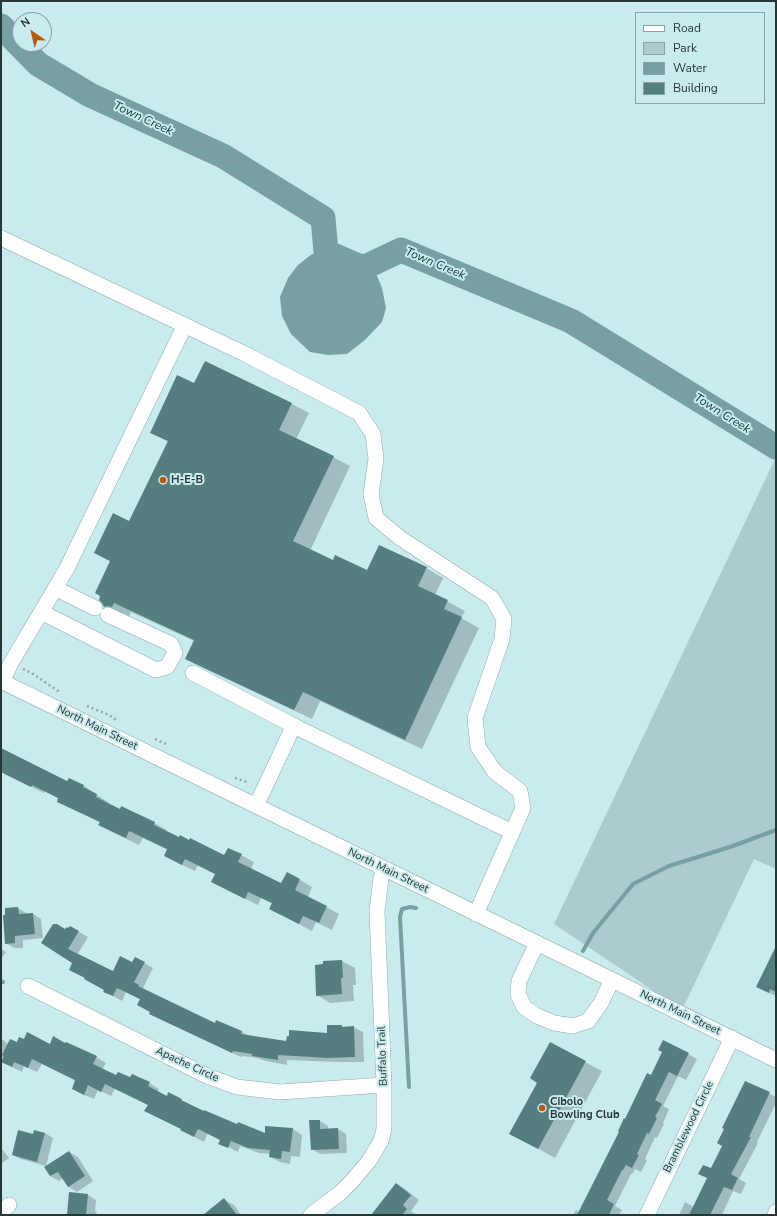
<!DOCTYPE html>
<html>
<head>
<meta charset="utf-8">
<style>
	body { margin:0 }
	#map { position:relative; width:777px; height:1216px; overflow:hidden; background:#caebee; font-family:"Nunito Sans",sans-serif }
	canvas { display:block }
	.frame { position:absolute; inset:0; border:2px solid #293637; pointer-events:none }
	.legend { position:absolute; left:635px; top:12px; width:130px; height:92px; box-sizing:border-box; background:#caebee; border:1px solid #8aa3a5; margin:0; padding:5px 7px; list-style:none; font-size:12px; color:#293637 }
	.legend li { display:flex; align-items:center; gap:8px; height:20px }
	.legend b { width:20px; border:1px solid #8aa3a5 }
	.north { position:absolute; left:12px; top:12px; width:40px; height:40px; box-sizing:border-box; background:#caebee; border:1px solid #8aa3a5; border-radius:50%; rotate:326deg; font-size:11px; font-weight:700; line-height:16px; text-align:center; color:#293637 }
	.north::after { content:''; display:block; margin:auto; width:14px; height:18px; background:#b85b08; clip-path:polygon(50% 0,100% 100%,50% 72%,0 100%) }
</style>
</head>
<body>
<div id="map">
<canvas width="777" height="1216"></canvas>
<div class="frame"></div>
<ul class="legend">
<li><b style="height:5px;background:#fff"></b>Road</li>
<li><b style="height:11px;background:#abcbce"></b>Park</li>
<li><b style="height:11px;background:#77a0a4"></b>Water</li>
<li><b style="height:11px;background:#557e81"></b>Building</li>
</ul>
<div class="north">N</div>
</div>
<script>
const g = document.querySelector('canvas').getContext('2d');
g.lineJoin = 'round';
function paint(path, color) {
  g.fillStyle = color;
  g.fill(path, 'evenodd');
}
function toPath(rows) {
  const path = new Path2D();
  for (const r of rows) {
    path.moveTo(r[0], r[1]);
    for (let i = 2; i < r.length; i += 2) path.lineTo(r[i], r[i + 1]);
  }
  return path;
}
function strokePath(path, color, width, dash) {
  g.strokeStyle = color;
  g.lineWidth = width;
  g.lineCap = dash ? 'butt' : 'round';
  g.setLineDash(dash || []);
  g.stroke(path);
}
function write(font, color, halo, rows, align = 'center') {
  g.font = font + ' "Nunito Sans",sans-serif';
  g.lineWidth = 4;
  g.setLineDash([]);
  g.textBaseline = 'middle';
  g.strokeStyle = halo;
  g.fillStyle = color;
  for (const [text, x, y, turn = 0] of rows) {
    g.save();
    g.translate(x, y);
    g.rotate((+turn || 0) * Math.PI / 180);
    g.textAlign = isNaN(turn) ? turn : align;
    if (halo) g.strokeText(text, 0, 0);
    g.fillText(text, 0, 0);
    g.restore();
  }
}
paint(toPath([
	[776,457,776,869,754,859,682,1010,554,924]
]), '#abcbce');
paint(toPath([
	[336,250,358,256,375,271,382,288,386,308,382,322,365,340,347,354,328,355,310,352,291,334,282,316,280,297,288,278,298,265,312,254]
]), '#77a0a4');
paint(toPath([
	[205,362,292,404,309,413,296,439,333,457,350,466,310,551,333,562,368,572,426,568,443,578,435,595,465,611,461,618,479,628,422,749,320,701,312,719,203,668,186,659,194,641,131,612,129,616,125,615,122,616,105,606,111,562,95,553,130,523,168,442,151,432,194,385],
	[1,750,68,782,69,780,84,786,109,803,108,805,154,823,167,830,166,832,225,857,241,855,254,862,251,869,282,884,300,880,312,887,308,897,339,914,332,930,316,922,312,931,270,909,273,904,261,898,258,905,225,889,216,874,198,865,195,871,178,863,168,850,143,838,139,845,112,832,100,825,101,823,58,801,59,799,45,791,44,793,4,774,1,772],
	[18,908,26,913,27,915,33,914,41,919,43,938,23,940,23,948,14,948,6,943],
	[70,927,88,937,77,955,114,972,133,964,144,963,153,968,143,988,148,991,147,992,215,1025,242,1032,250,1036,287,1042,328,1034,328,1026,353,1027,363,1032,364,1062,338,1062,287,1060,287,1065,262,1060,257,1058,242,1056,241,1057,160,1019,151,1012,141,1000,126,992,122,1001,104,991,105,990,74,962,42,942,66,930,69,929],
	[1,949,6,952,1,959],
	[342,961,355,968,356,985,353,985,354,1001,330,1003,317,995],
	[776,965,776,996,767,992],
	[1,1038,8,1044,17,1044,24,1040,50,1045,96,1057,106,1063,102,1070,116,1076,149,1083,159,1089,157,1092,167,1098,181,1100,191,1105,190,1106,238,1126,265,1134,293,1129,302,1135,300,1157,291,1156,290,1164,280,1162,270,1157,271,1154,259,1153,240,1146,238,1152,220,1143,221,1140,208,1133,204,1142,191,1135,182,1129,155,1116,148,1105,115,1089,111,1096,98,1090,94,1099,82,1094,76,1081,42,1064,37,1072,24,1066,22,1072,12,1067,1,1057],
	[663,1041,697,1059,686,1080,678,1076,663,1106,669,1109,663,1123,664,1124,657,1138,655,1137,645,1159,647,1160,641,1172,635,1169,632,1174,631,1174,615,1206,622,1210,619,1215,573,1215,576,1210,579,1212,625,1120,651,1076,664,1052],
	[585,1062,602,1071,555,1158,528,1143],
	[745,1082,776,1097,776,1103,757,1142,758,1143,739,1179,746,1183,741,1194,733,1191,722,1215,679,1215,685,1202,694,1207,724,1146],
	[320,1121,328,1126,328,1130,338,1129,346,1134,347,1153,320,1154,312,1149],
	[35,1131,45,1133,53,1138,46,1166,21,1159,13,1155,33,1136],
	[1,1148,9,1158,1,1164],
	[69,1152,78,1157,93,1181,77,1192,69,1187,63,1178,59,1181,50,1176],
	[396,1184,405,1189,419,1200,411,1211,415,1214,414,1215,373,1215],
	[88,1195,96,1200,95,1211,97,1212,96,1215,68,1215],
	[224,1200,234,1205,241,1215,205,1215]
]), '#0003');
strokePath(toPath([
	[583,951,593,933,633,884,669,866,730,847,776,830],
	[1,981,3,982],
	[409,1087,400,917,402,909,410,907,416,908]
]), '#77a0a4', 4);
strokePath(toPath([
	[1,26,38,64,90,95,223,156,323,218,326,252,363,268,401,250,571,321,776,447]
]), '#77a0a4', 25);
paint(toPath([
	[205,361,292,403,279,430,334,456,293,541,333,560,335,555,367,570,379,545,427,567,418,586,448,600,444,609,462,617,405,740,303,692,294,710,185,659,194,640,114,603,112,607,108,606,104,607,102,603,99,600,100,596,95,593,110,561,94,553,113,513,129,521,168,441,150,433,177,375,194,383],
	[1,748,67,781,69,778,84,785,83,787,97,794,96,797,120,809,121,806,155,822,154,825,179,837,180,835,189,840,190,838,224,855,228,848,242,854,238,862,281,883,287,872,300,879,295,890,327,906,319,923,303,916,299,924,269,909,272,903,248,892,245,899,211,882,215,874,185,859,182,865,164,856,167,849,129,831,126,838,98,825,100,822,57,802,58,798,32,785,31,787,1,772],
	[18,907,19,914,33,913,35,934,15,936,15,943,5,944,3,915,5,915,5,908],
	[53,924,57,924,65,929,67,927,68,928,70,926,79,931,68,949,113,971,120,956,132,962,135,957,145,962,134,982,139,985,138,986,215,1023,216,1020,242,1031,241,1034,286,1041,287,1036,289,1036,289,1030,327,1033,327,1025,342,1025,342,1027,354,1026,355,1057,328,1058,278,1055,278,1060,252,1056,252,1054,233,1051,232,1053,149,1014,150,1012,137,1005,140,999,117,988,113,996,103,992,104,990,84,979,85,978,69,970,72,963,41,943],
	[776,946,776,992,770,989,769,993,756,987],
	[342,960,343,978,341,978,342,994,316,996,315,965,323,964,323,961],
	[27,1032,50,1044,53,1036,65,1043,66,1042,97,1056,93,1064,116,1075,118,1072,130,1077,132,1074,150,1082,148,1086,167,1096,168,1092,182,1099,181,1100,204,1111,204,1110,237,1124,238,1122,265,1133,265,1126,293,1128,290,1152,282,1151,281,1159,269,1157,270,1150,248,1148,231,1141,228,1148,218,1144,220,1140,198,1129,194,1137,180,1130,181,1129,144,1111,148,1105,105,1084,101,1092,88,1085,84,1095,72,1089,75,1080,32,1059,28,1068,14,1062,12,1067,1,1062,4,1056,2,1055,10,1039,17,1042,19,1037,24,1039],
	[663,1040,689,1053,677,1076,669,1072,655,1100,662,1104,655,1117,657,1118,649,1134,647,1133,637,1154,639,1155,632,1168,626,1165,623,1170,622,1170,607,1200,614,1204,609,1215,577,1215,619,1132,618,1131,624,1118,625,1119,647,1073,651,1075,662,1052,658,1050],
	[550,1042,586,1061,538,1149,509,1134,537,1083,530,1078],
	[745,1081,770,1092,749,1137,751,1137,731,1174,738,1178,732,1190,724,1187,710,1215,689,1215,707,1178,698,1174,703,1165,711,1168,722,1146,717,1143,724,1129,722,1128],
	[309,1120,320,1120,320,1129,338,1128,339,1149,311,1150],
	[18,1130,33,1134,34,1130,45,1133,37,1162,12,1155],
	[69,1151,85,1176,68,1187,58,1172,50,1176,44,1167],
	[396,1183,411,1195,403,1205,407,1209,402,1215,371,1215],
	[69,1192,88,1194,86,1215,67,1215],
	[224,1198,237,1215,203,1215]
]), '#557e81');
const minor = toPath([
	[1,238,243,353,359,413,373,434,376,459,371,494,376,518,400,538,492,598,504,619,502,639,475,718,478,747,495,772,520,791,523,808,476,914],
	[55,588,95,608],
	[41,612,156,670,167,667,175,653,171,644,108,615],
	[193,673,298,728,512,832],
	[1,681,776,1060],
	[2,682,11,663,66,570,185,325],
	[256,806,294,725],
	[537,943,519,981,518,994,524,1007,537,1016,554,1023,573,1026,588,1021,601,1003,612,980],
	[28,986,207,1076,237,1087,280,1092,384,1085],
	[1,1212,9,1205],
	[311,1215,340,1193,352,1181,369,1161,381,1141,384,1129,384,1085,377,911,381,878,384,869],
	[647,1215,732,1038],
	[775,1215,776,1212]
]);
strokePath(minor, '#8dacaf', 16);
strokePath(toPath([
	[23,669,33,674,61,693],
	[87,706,109,715,116,720],
	[155,739,166,744],
	[235,778,247,782]
]), '#8ea7a9', 2.5, [2, 3]);
strokePath(minor, '#fff', 15);
for (const [x, y, r, color] of [
	[163,480,4,"#b85b08"],
	[542,1108,4,"#b85b08"]
]) {
  const dot = new Path2D();
  dot.arc(x, y, r, 0, 2 * Math.PI);
  g.fillStyle = color;
  g.fill(dot);
  strokePath(dot, '#caebee', 1.5);
}
write('bold 11px', '#293637', '#caebee', [
	["H-E-B",171,480],
	["Cibolo",550,1102],
	["Bowling Club",550,1115]
], 'left');
write('11px', '#293637', '#caebee', [
	["North Main Street",97,728,26],
	["North Main Street",388,871,26],
	["North Main Street",680,1013,26],
	["Buffalo Trail",383,1056,-92],
	["Apache Circle",187,1065,25],
	["Bramblewood Circle",689,1127,-64]
]);
write('italic 12px', '#0e383b', '#caebee', [
	["Town Creek",143,119,25],
	["Town Creek",435,264,23],
	["Town Creek",722,414,32]
]);
</script>
</body>
</html>
